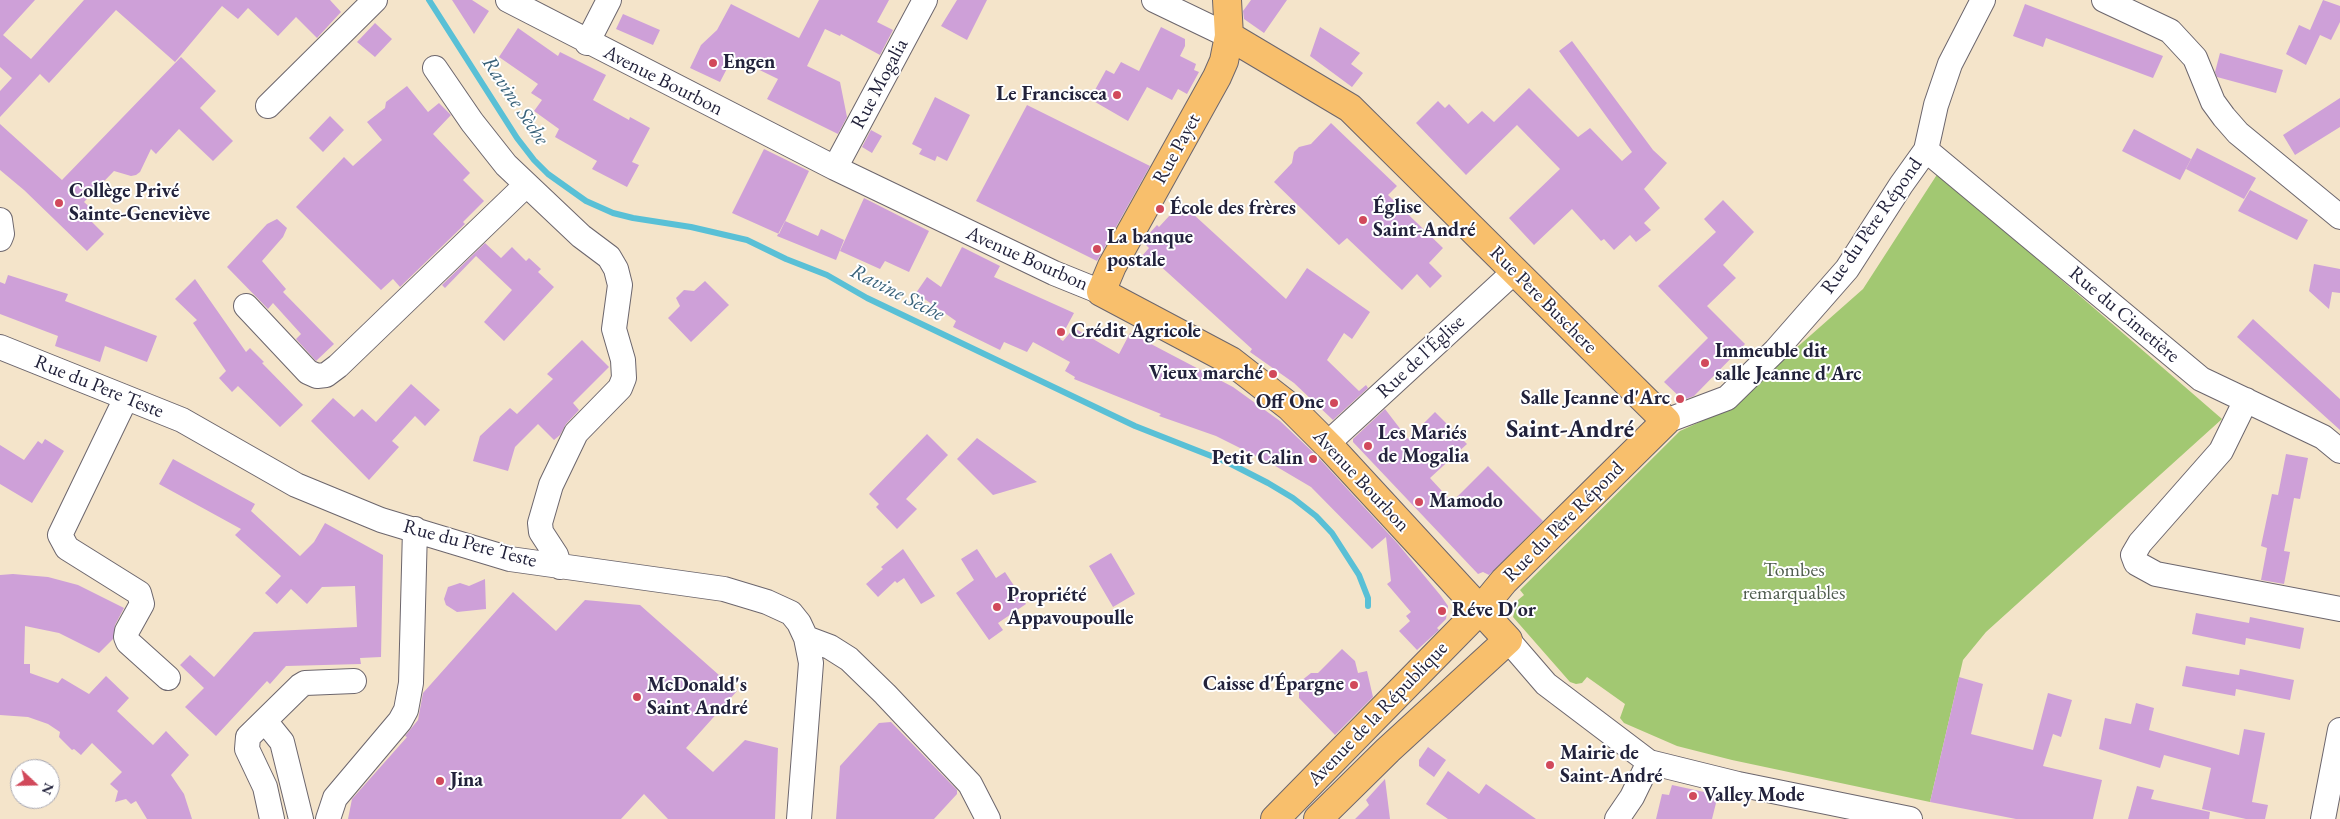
<!DOCTYPE html>
<html>
<head>
<meta charset="utf-8">
<style>
	body { margin:0 }
	#map { position:relative; width:2340px; height:819px; overflow:hidden; background:#f4e4ca; font-family:"EB Garamond",serif }
	canvas { display:block }
	.north { position:absolute; left:10px; top:759px; width:50px; height:50px; box-sizing:border-box; background:#fff; border:1px solid #a7a7b1; border-radius:50%; rotate:111deg; font-size:14px; font-weight:700; line-height:20px; text-align:center; color:#22223b }
	.north::after { content:''; display:block; margin:auto; width:18px; height:22px; background:#d1495b; clip-path:polygon(50% 0,100% 100%,50% 72%,0 100%) }
</style>
</head>
<body>
<div id="map">
<canvas width="2340" height="819"></canvas>
<div class="north">N</div>
</div>
<script>
const g = document.querySelector('canvas').getContext('2d');
g.lineJoin = 'round';
function paint(path, color) {
  g.fillStyle = color;
  g.fill(path, 'evenodd');
}
function toPath(rows) {
  const path = new Path2D();
  for (const r of rows) {
    path.moveTo(r[0], r[1]);
    for (let i = 2; i < r.length; i += 2) path.lineTo(r[i], r[i + 1]);
  }
  return path;
}
function strokePath(path, color, width, dash) {
  g.strokeStyle = color;
  g.lineWidth = width;
  g.lineCap = dash ? 'butt' : 'round';
  g.setLineDash(dash || []);
  g.stroke(path);
}
function write(font, color, halo, rows, align = 'center') {
  g.font = font + ' "EB Garamond",serif';
  g.lineWidth = 4;
  g.setLineDash([]);
  g.textBaseline = 'middle';
  g.strokeStyle = halo;
  g.fillStyle = color;
  for (const [text, x, y, turn = 0] of rows) {
    g.save();
    g.translate(x, y);
    g.rotate((+turn || 0) * Math.PI / 180);
    g.textAlign = isNaN(turn) ? turn : align;
    if (halo) g.strokeText(text, 0, 0);
    g.fillText(text, 0, 0);
    g.restore();
  }
}
paint(toPath([
	[1938,173,2222,419,1986,632,1963,660,1930,802,1732,760,1677,746,1624,723,1620,718,1625,704,1587,677,1582,683,1576,684,1570,682,1513,617,1518,600,1524,595,1520,590,1680,431,1726,410,1863,289]
]), '#a2c872');
strokePath(toPath([
	[429,0,517,138,534,160,548,174,586,201,613,213,633,218,691,227,747,240,786,259,827,275,867,298,1135,426,1229,463,1268,483,1293,498,1316,516,1332,533,1359,575,1368,598,1368,606]
]), '#59c0d6', 6);
paint(toPath([
	[0,0,35,0,3,35,31,59,84,0,330,0,341,12,317,38,296,17,278,36,248,8,238,19,222,6,175,62,116,10,49,83,40,74,0,117,0,91,12,78,0,67],
	[452,0,472,0,489,11,474,34],
	[819,0,889,0,877,22,893,30,880,55,841,34,840,36,825,29,807,66,840,82,847,117,838,134,767,99,778,79,733,57,720,82,690,68,701,45,717,30,731,4,799,38],
	[957,0,987,0,967,40,941,26],
	[1251,0,1287,0,1264,33,1244,19,1243,11],
	[2323,0,2340,6,2340,22,2331,40,2320,35,2306,65,2286,54,2299,25,2310,30],
	[2025,4,2163,56,2153,78,2046,38,2043,47,2013,36],
	[623,14,660,30,653,45,616,29],
	[375,23,392,39,375,57,357,42],
	[1161,27,1185,39,1185,46,1180,56,1196,64,1194,70,1199,72,1187,94,1178,89,1172,100,1147,87,1128,121,1090,99,1106,70,1114,74,1121,62,1139,71],
	[1320,27,1360,53,1351,64,1363,73,1352,87,1310,56],
	[518,28,558,56,560,52,606,75,593,100,629,120,630,117,650,128,632,162,639,165,627,187,592,169,597,161,555,137,559,129,534,111,542,100,531,93,538,84,499,57],
	[1572,41,1653,150,1667,163,1644,189,1660,208,1644,223,1651,230,1636,242,1630,235,1614,250,1604,239,1601,241,1572,209,1534,245,1509,218,1560,169,1517,125,1466,175,1416,123,1438,101,1445,108,1449,104,1468,124,1482,111,1494,122,1529,88,1578,137,1590,128,1622,161,1632,152,1559,51],
	[2220,53,2283,70,2276,93,2217,77,2215,72],
	[181,57,216,91,200,108,233,141,213,161,179,129,156,154,151,149,140,172,136,175,131,176,114,171,84,202,97,214,91,221,104,234,87,251,24,190,0,170,0,124,62,180],
	[407,86,428,112,439,103,451,115,433,134,470,173,463,180,484,201,463,222,465,224,400,287,393,279,381,290,296,207,344,157,353,166,382,140,367,122,385,108,386,102],
	[935,97,970,115,947,161,937,156,935,161,919,154,922,149,912,144],
	[2340,98,2340,127,2295,155,2283,135],
	[1027,105,1150,166,1097,261,976,201],
	[330,116,344,130,323,152,309,138],
	[1331,123,1397,186,1388,195,1443,248,1429,263,1442,276,1430,288,1417,274,1402,290,1347,238,1339,245,1274,182,1292,163,1294,152,1299,147,1311,144],
	[2134,129,2191,159,2180,180,2122,151],
	[871,130,882,136,872,153,862,147],
	[2197,148,2256,178,2244,199,2186,169],
	[764,149,809,171,779,234,732,213],
	[2250,190,2308,220,2297,240,2238,211],
	[864,198,929,231,909,272,885,261,880,269,840,251],
	[1723,200,1754,232,1723,265,1736,278,1707,306,1745,344,1694,396,1683,400,1664,382,1708,338,1658,286,1716,232,1704,219],
	[1181,203,1286,299,1307,268,1370,312,1352,339,1344,333,1327,360,1359,391,1366,385,1368,388,1333,420,1294,383,1250,352,1252,349,1157,263,1152,268,1141,257,1149,248,1143,242,1147,236,1157,225,1159,227],
	[277,219,287,228,283,237,262,261,286,289,283,292,334,344,316,361,296,339,301,334,273,303,268,309,227,267,267,224],
	[785,221,818,236,821,229,844,240,836,260,777,236],
	[485,243,501,258,512,247,526,261,529,258,541,269,538,272,554,287,504,341,484,322,512,290,476,256,445,288,442,285],
	[962,247,1000,266,994,277,1074,313,1060,339,1063,341,1074,328,1119,354,1130,333,1233,387,1280,421,1317,456,1398,544,1441,596,1448,606,1446,619,1437,628,1439,630,1417,650,1399,631,1410,621,1406,616,1411,612,1387,584,1391,581,1386,537,1372,549,1311,487,1272,464,1216,436,1159,416,1161,414,1074,379,1075,377,1065,371,1070,362,1033,342,1027,352,1004,342,1000,350,953,327,956,321,916,293,927,277,941,287],
	[2314,264,2340,269,2340,293,2332,292,2329,309,2309,291],
	[8,275,68,294,65,301,157,336,147,362,105,346,100,362,55,346,58,336,0,314,0,282,5,284],
	[195,279,246,352,250,348,264,362,262,363,303,405,280,427,238,386,232,392,219,378,226,371,193,323,197,320,175,299],
	[705,281,729,305,691,342,668,318,680,306,676,298,684,290,694,291],
	[2253,319,2340,399,2340,430,2237,337],
	[582,340,609,367,573,403,579,410,566,424,560,435,554,440,538,424,515,447,508,471,473,461,480,436,510,408,517,414,553,379,547,374],
	[411,384,440,410,425,426,415,416,392,441,399,447,369,480,311,421,333,398,354,417,362,409,376,422],
	[1385,409,1408,439,1435,412,1467,444,1430,478,1452,502,1488,466,1543,521,1489,575,1483,572,1478,574,1353,442,1353,439],
	[927,434,948,455,906,499,917,509,897,529,876,507,879,504,869,494],
	[977,438,1037,482,993,495,957,459],
	[45,439,64,451,32,503,0,484,0,445,24,460,38,441,42,444],
	[2286,454,2308,458,2300,499,2294,498,2284,551,2290,552,2284,584,2261,580,2267,548,2261,546,2272,494,2278,495],
	[173,459,255,504,251,511,300,556,314,542,325,523,383,555,381,657,360,658,361,664,286,666,270,684,267,681,216,736,185,707,204,688,180,665,190,655,214,677,254,632,357,627,355,586,322,587,307,604,291,589,277,604,265,593,281,576,235,535,241,529,159,484],
	[903,549,935,596,921,604,904,578,897,583,895,581,878,597,866,584,883,569,881,567],
	[977,549,996,578,1005,572,1026,604,998,623,1003,630,989,640,956,593,974,580,961,559],
	[1111,553,1135,594,1113,607,1089,566],
	[13,574,48,577,78,585,124,608,115,625,113,639,99,653,59,633,25,626,24,664,30,664,30,673,58,683,62,678,89,694,106,676,129,698,117,711,153,745,166,731,189,755,171,775,184,794,192,819,147,819,136,801,131,804,126,799,115,802,118,791,110,784,122,772,92,743,81,755,74,749,72,750,59,737,60,732,48,724,28,717,0,715,0,575],
	[485,579,486,609,457,612,446,605,444,599,448,587,460,583,469,586],
	[513,592,556,631,585,600,640,605,737,691,686,748,713,772,745,740,778,748,775,819,668,819,644,794,621,819,348,819,352,799,407,737,405,736,418,720,423,693],
	[2196,613,2249,623,2250,617,2304,628,2300,649,2246,638,2245,645,2192,634],
	[1342,649,1355,661,1358,673,1367,671,1373,697,1335,735,1299,698,1299,692,1301,689,1301,681,1311,673,1318,673],
	[2186,666,2239,675,2240,669,2294,680,2290,700,2236,689,2235,696,2182,686],
	[1959,677,1983,684,1971,734,2033,750,2048,693,2072,700,2061,737,2053,734,2043,766,2102,780,2093,819,2016,819,1930,802],
	[2136,703,2154,708,2149,730,2239,755,2244,729,2265,733,2252,802,2268,805,2265,819,2246,819,2202,809,2211,768,2164,755,2160,768,2099,749,2105,718,2131,724],
	[891,722,957,790,957,794,934,819,836,819,840,766,879,723],
	[1428,747,1446,760,1434,777,1419,766,1419,760],
	[1448,771,1479,794,1486,784,1536,819,1448,819,1426,804],
	[1385,779,1390,819,1355,819,1369,805,1366,800],
	[1672,785,1718,795,1712,819,1656,819,1662,794,1669,795],
	[2137,786,2154,790,2151,799,2210,812,2209,819,2128,819]
]), '#cea0d8');
const minor = toPath([
	[508,0,835,168,1054,273,1101,292],
	[1154,0,1229,36],
	[2104,0,2170,31,2195,58,2213,102,2224,117,2238,133,2340,217],
	[587,43,609,0],
	[435,68,472,122,506,165,581,236,609,257,616,269,620,285,614,329,623,360,624,378,620,388,576,433,551,485,540,523,541,532,556,555,560,567],
	[268,106,375,0],
	[1926,150,2201,379,2323,437,2340,451],
	[835,168,925,0],
	[0,220,2,234,0,239],
	[246,306,308,372,317,376,326,375,338,366,525,186],
	[0,347,182,420,296,485,381,520,510,559,724,589,767,602,791,613,799,623,806,638,811,663,799,819],
	[126,398,60,535,67,548,139,593,142,604,127,631,126,637,128,642,168,678],
	[2246,400,2221,451,2140,543,2133,555,2136,563,2156,574,2340,609],
	[1666,421,1727,398,1776,350,1847,269,1901,185,1926,150,1936,105,1950,64,1983,0],
	[1327,444,1515,271],
	[806,638,830,647,849,659,885,694,970,784,988,819],
	[1508,640,1546,684,1649,762,1738,784,1910,819],
	[265,721,282,742,301,819],
	[272,819,265,787,247,749,248,737,300,686,305,683,354,681],
	[328,819,335,798,400,721,406,710,411,683,415,529],
	[1617,819,1632,797,1649,762],
	[2323,819,2340,730]
]);
const major = toPath([
	[1227,0,1229,36,1224,61,1217,77,1112,266,1101,292,1231,361,1290,407,1332,449,1508,640,1388,750,1318,819],
	[1229,36,1350,108,1666,421,1504,581,1481,609,1275,819]
]);
strokePath(minor, '#6c666d', 26);
strokePath(major, '#6c666d', 30);
strokePath(minor, '#fff', 24);
strokePath(major, '#f8bf6c', 28);
for (const [x, y, r, color] of [
	[713,63,5,"#d1495b"],
	[1117,95,5,"#d1495b"],
	[59,203,5,"#d1495b"],
	[1160,209,5,"#d1495b"],
	[1363,220,5,"#d1495b"],
	[1097,249,5,"#d1495b"],
	[1061,332,5,"#d1495b"],
	[1705,363,5,"#d1495b"],
	[1273,374,5,"#d1495b"],
	[1680,399,5,"#d1495b"],
	[1334,403,5,"#d1495b"],
	[1368,446,5,"#d1495b"],
	[1313,459,5,"#d1495b"],
	[1419,502,5,"#d1495b"],
	[997,607,5,"#d1495b"],
	[1442,611,5,"#d1495b"],
	[1354,685,5,"#d1495b"],
	[637,697,5,"#d1495b"],
	[1550,765,5,"#d1495b"],
	[440,781,5,"#d1495b"],
	[1693,796,5,"#d1495b"]
]) {
  const dot = new Path2D();
  dot.arc(x, y, r, 0, 2 * Math.PI);
  g.fillStyle = color;
  g.fill(dot);
  strokePath(dot, '#fff', 2);
}
write('bold 20px', '#22223b', '#fff', [
	["Engen",723,63],
	["Le Franciscea",1107,95,"right"],
	["Collège Privé",69,192],
	["Sainte-Geneviève",69,215],
	["Église",1373,208],
	["Saint-André",1373,231],
	["École des frères",1170,209],
	["La banque",1107,238],
	["postale",1107,261],
	["Crédit Agricole",1071,332],
	["Immeuble dit",1715,352],
	["salle Jeanne d'Arc",1715,375],
	["Vieux marché",1263,374,"right"],
	["Salle Jeanne d'Arc",1670,399,"right"],
	["Off One",1324,403,"right"],
	["Les Mariés",1378,434],
	["de Mogalia",1378,457],
	["Petit Calin",1303,459,"right"],
	["Mamodo",1429,502],
	["Propriété",1007,596],
	["Appavoupoulle",1007,619],
	["Réve D'or",1452,611],
	["Caisse d'Épargne",1344,685,"right"],
	["McDonald's",647,686],
	["Saint André",647,709],
	["Mairie de",1560,754],
	["Saint-André",1560,777],
	["Jina",450,781],
	["Valley Mode",1703,796]
], 'left');
write('20px', '#22223b', '#fff', [
	["Avenue Bourbon",663,81,27],
	["Rue Mogalia",880,84,-62],
	["Rue Payet",1177,149,-61],
	["Rue du Père Répond",1872,226,-55],
	["Avenue Bourbon",1027,259,24],
	["Rue Pere Buschere",1543,300,45],
	["Rue du Cimetière",2124,315,40],
	["Rue de l'Église",1421,357,-43],
	["Rue du Pere Teste",99,387,22],
	["Avenue Bourbon",1361,481,47],
	["Rue du Père Répond",1564,522,-45],
	["Rue du Pere Teste",470,544,15],
	["Avenue de la République",1378,714,-46]
]);
write('20px', '#4f5c4e', '#fff', [
	["Tombes",1794,571],
	["remarquables",1794,594]
]);
write('italic 21px', '#386179', '#fff', [
	["Ravine Sèche",515,101,56],
	["Ravine Sèche",897,293,27]
]);
write('bold 25px', '#22223b', '#fff', [
	["Saint-André",1570,430]
]);
</script>
</body>
</html>
